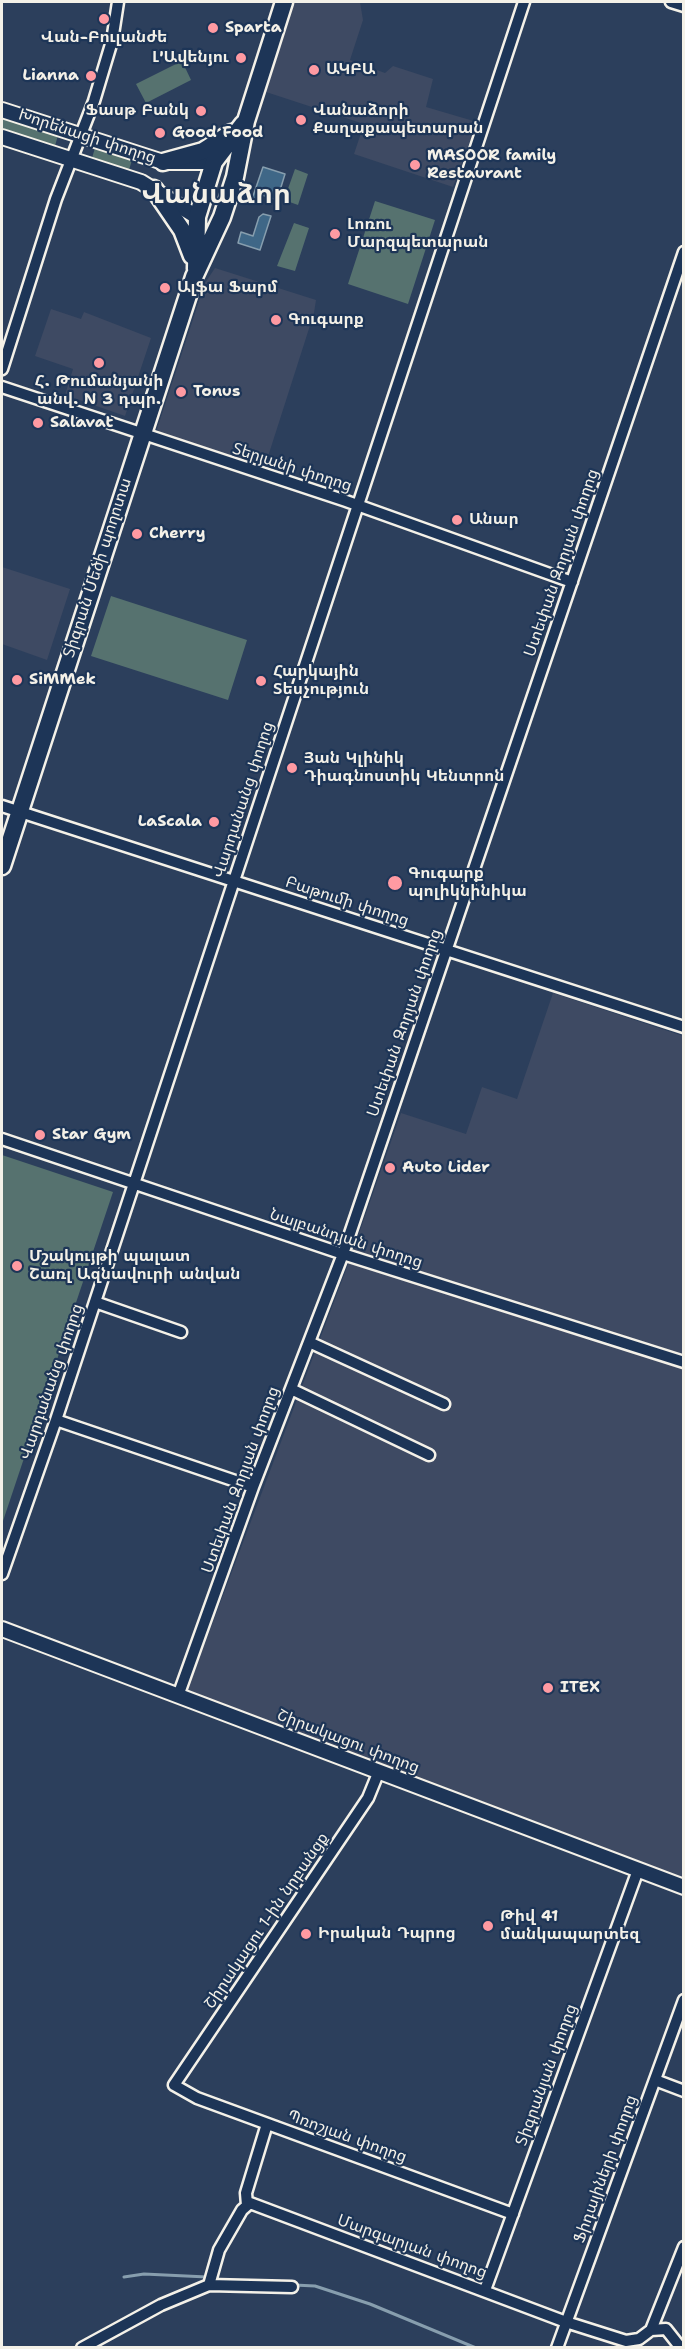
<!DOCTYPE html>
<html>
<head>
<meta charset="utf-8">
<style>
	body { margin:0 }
	#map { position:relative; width:685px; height:2349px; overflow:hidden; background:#2c3f5c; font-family:"Shantell Sans",sans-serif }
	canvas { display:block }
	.frame { position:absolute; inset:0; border:3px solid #f4f1e8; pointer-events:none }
</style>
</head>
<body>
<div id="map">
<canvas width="685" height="2349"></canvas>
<div class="frame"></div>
</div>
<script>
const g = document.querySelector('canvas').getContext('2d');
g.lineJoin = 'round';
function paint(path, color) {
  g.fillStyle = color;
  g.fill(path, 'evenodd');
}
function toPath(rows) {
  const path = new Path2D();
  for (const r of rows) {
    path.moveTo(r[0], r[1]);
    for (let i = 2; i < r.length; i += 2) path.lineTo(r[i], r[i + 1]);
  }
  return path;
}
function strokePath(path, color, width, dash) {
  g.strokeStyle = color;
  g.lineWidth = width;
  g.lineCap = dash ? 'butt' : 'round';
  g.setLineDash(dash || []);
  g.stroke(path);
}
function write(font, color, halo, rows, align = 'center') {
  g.font = font + ' "Shantell Sans","Noto Sans Armenian",sans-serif';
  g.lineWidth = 4.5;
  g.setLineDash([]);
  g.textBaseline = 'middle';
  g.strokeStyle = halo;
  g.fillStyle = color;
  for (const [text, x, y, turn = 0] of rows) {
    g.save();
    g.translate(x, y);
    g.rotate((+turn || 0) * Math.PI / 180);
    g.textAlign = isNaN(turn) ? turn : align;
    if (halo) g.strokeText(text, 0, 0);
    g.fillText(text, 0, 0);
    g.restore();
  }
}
paint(toPath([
	[295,2,360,2,363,20,350,60,385,73,393,66,433,79,426,107,477,122,453,187,354,154,364,124,266,92],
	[215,268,316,300,314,313,264,469,163,436,157,429,205,283],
	[51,309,81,319,84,312,151,338,125,416,65,395,73,369,35,356],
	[2,567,70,589,47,660,2,644],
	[553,993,683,1036,683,1879,193,1698,188,1688,349,1262,401,1113,466,1134,482,1087,517,1099]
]), '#3e4a63');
paint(toPath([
	[182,61,191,80,146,103,136,84],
	[2,117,58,135,55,146,2,129],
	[95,148,132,160,129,170,92,158],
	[295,169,308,174,298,205,284,200],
	[375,201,435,220,408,304,348,284],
	[294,223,309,228,295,271,277,266],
	[111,596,247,640,228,700,91,656],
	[2,1155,113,1192,2,1524]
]), '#56726f');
const water = toPath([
	[263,167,285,174,277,200,262,195,260,201,252,199,263,167],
	[263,214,271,216,260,250,238,243,241,232,253,236,259,217,263,214]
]);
paint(water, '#3f6787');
strokePath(water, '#879eae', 1.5);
strokePath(toPath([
	[124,2277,144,2274,207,2277],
	[294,2285,315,2286,370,2304,476,2348]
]), '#879eae', 3);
const minor = toPath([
	[671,2,684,6],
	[2,369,56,199,94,101,112,41,118,2],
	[2,387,346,501,572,582],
	[2,806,684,1027],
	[2,1139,343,1254,684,1362],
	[95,1302,181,1332],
	[309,1342,444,1404],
	[291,1389,429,1455],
	[56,1420,253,1487],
	[2,1574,56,1420,524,2],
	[178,1696,253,1487,343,1254,684,252],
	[379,1771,368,1798,174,2085,197,2098,513,2214],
	[655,2080,684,2091],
	[247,2205,246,2193,267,2124],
	[209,2285,219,2250,242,2210,250,2203,566,2322,626,2341,639,2339,651,2330,666,2329,681,2348],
	[485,2290,638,1870],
	[651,2330,684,2247],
	[82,2348,161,2305,209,2285,292,2287],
	[557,2348,684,2000]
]);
const tertiary = toPath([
	[2,110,163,162,214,162],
	[2,137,141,182,197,217],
	[2,1629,684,1887]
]);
const primary = toPath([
	[163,162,203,151,231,133],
	[154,189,182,230,192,256],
	[196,269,197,217,214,162,243,124],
	[2,866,194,277,222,217,235,177,246,121,284,2]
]);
strokePath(minor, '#f4f1e8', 15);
strokePath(tertiary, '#f4f1e8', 18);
strokePath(primary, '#f4f1e8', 21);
strokePath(minor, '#1d3557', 10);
strokePath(tertiary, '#1d3557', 14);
strokePath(primary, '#1d3557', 16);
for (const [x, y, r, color] of [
	[104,19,6,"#ff9aa2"],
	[213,28,6,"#ff9aa2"],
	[241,58,6,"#ff9aa2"],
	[314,70,6,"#ff9aa2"],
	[91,76,6,"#ff9aa2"],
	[201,111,6,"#ff9aa2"],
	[301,120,6,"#ff9aa2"],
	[160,133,6,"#ff9aa2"],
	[415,165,6,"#ff9aa2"],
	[335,234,6,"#ff9aa2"],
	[165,288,6,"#ff9aa2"],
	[276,320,6,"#ff9aa2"],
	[99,363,6,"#ff9aa2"],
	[181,392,6,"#ff9aa2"],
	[38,423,6,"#ff9aa2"],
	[457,520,6,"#ff9aa2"],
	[137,534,6,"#ff9aa2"],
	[17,680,6,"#ff9aa2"],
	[261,681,6,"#ff9aa2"],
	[292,768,6,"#ff9aa2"],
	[214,822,6,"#ff9aa2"],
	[395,883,8,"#ff9aa2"],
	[40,1135,6,"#ff9aa2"],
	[390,1168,6,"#ff9aa2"],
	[17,1266,6,"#ff9aa2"],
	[548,1688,6,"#ff9aa2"],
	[488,1926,6,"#ff9aa2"],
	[306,1934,6,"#ff9aa2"]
]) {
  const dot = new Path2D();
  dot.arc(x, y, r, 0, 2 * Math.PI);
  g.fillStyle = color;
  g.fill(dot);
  strokePath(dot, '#1d3557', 2);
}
write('bold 16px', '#f4f1e8', '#1d3557', [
	["Sparta",225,28],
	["Վան-Բուլանժե",104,38,"center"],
	["Լ'Ավենյու",229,58,"right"],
	["ԱԿԲԱ",326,70],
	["Lianna",79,76,"right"],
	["Ֆասթ Բանկ",189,111,"right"],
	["Վանաձորի",313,111],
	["Քաղաքապետարան",313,129],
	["Good Food",172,133],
	["MASOOR family",427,156],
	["Restaurant",427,174],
	["Լոռու",347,225],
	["Մարզպետարան",347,243],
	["Ալֆա Ֆարմ",177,288],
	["Գուգարք",288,320],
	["Հ. Թումանյանի",99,382,"center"],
	["անվ. N 3 դպր.",99,400,"center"],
	["Tonus",193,392],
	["Salavat",50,423],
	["Անար",469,520],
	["Cherry",149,534],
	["Հարկային",273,672],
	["Տեսչություն",273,690],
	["SiMMek",29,680],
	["Յան Կլինիկ",304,759],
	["Դիագնոստիկ Կենտրոն",304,777],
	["LaScala",202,822,"right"],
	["Գուգարք",408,874],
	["պոլիկնինիկա",408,892],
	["Star Gym",52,1135],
	["Auto Lider",402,1168],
	["Մշակույթի պալատ",29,1257],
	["Շառլ Ազնավուրի անվան",29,1275],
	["ITEX",560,1688],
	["Թիվ 41",500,1917],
	["մանկապարտեզ",500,1935],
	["Իրական Դպրոց",318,1934]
], 'left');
write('16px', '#f4f1e8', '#1d3557', [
	["Խորենացի փողոց",87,137,18],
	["Տերյանի փողոց",292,468,18],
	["Ստեփան Զորյան փողոց",562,563,-71],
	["Տիգրան Մեծի պողոտա",98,568,-72],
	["Վարդանանց փողոց",244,800,-72],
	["Բաթումի փողոց",347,902,18],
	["Ստեփան Զորյան փողոց",405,1023,-71],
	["Նալբանդյան փողոց",346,1239,18],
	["Վարդանանց փողոց",52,1382,-71],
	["Ստեփան Զորյան փողոց",241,1480,-70],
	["Շիրակացու փողոց",348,1742,21],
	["Շիրակացու 1-ին նրբանցք",267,1921,-56],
	["Տիգրանյան փողոց",547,2075,-70],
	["Պռոշյան փողոց",347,2137,20],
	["Ֆիդայիների փողոց",606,2169,-70],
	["Մարգարյան փողոց",412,2247,20]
]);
write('bold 28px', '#f4f1e8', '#1d3557', [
	["Վանաձոր",216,196]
]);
</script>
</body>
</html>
